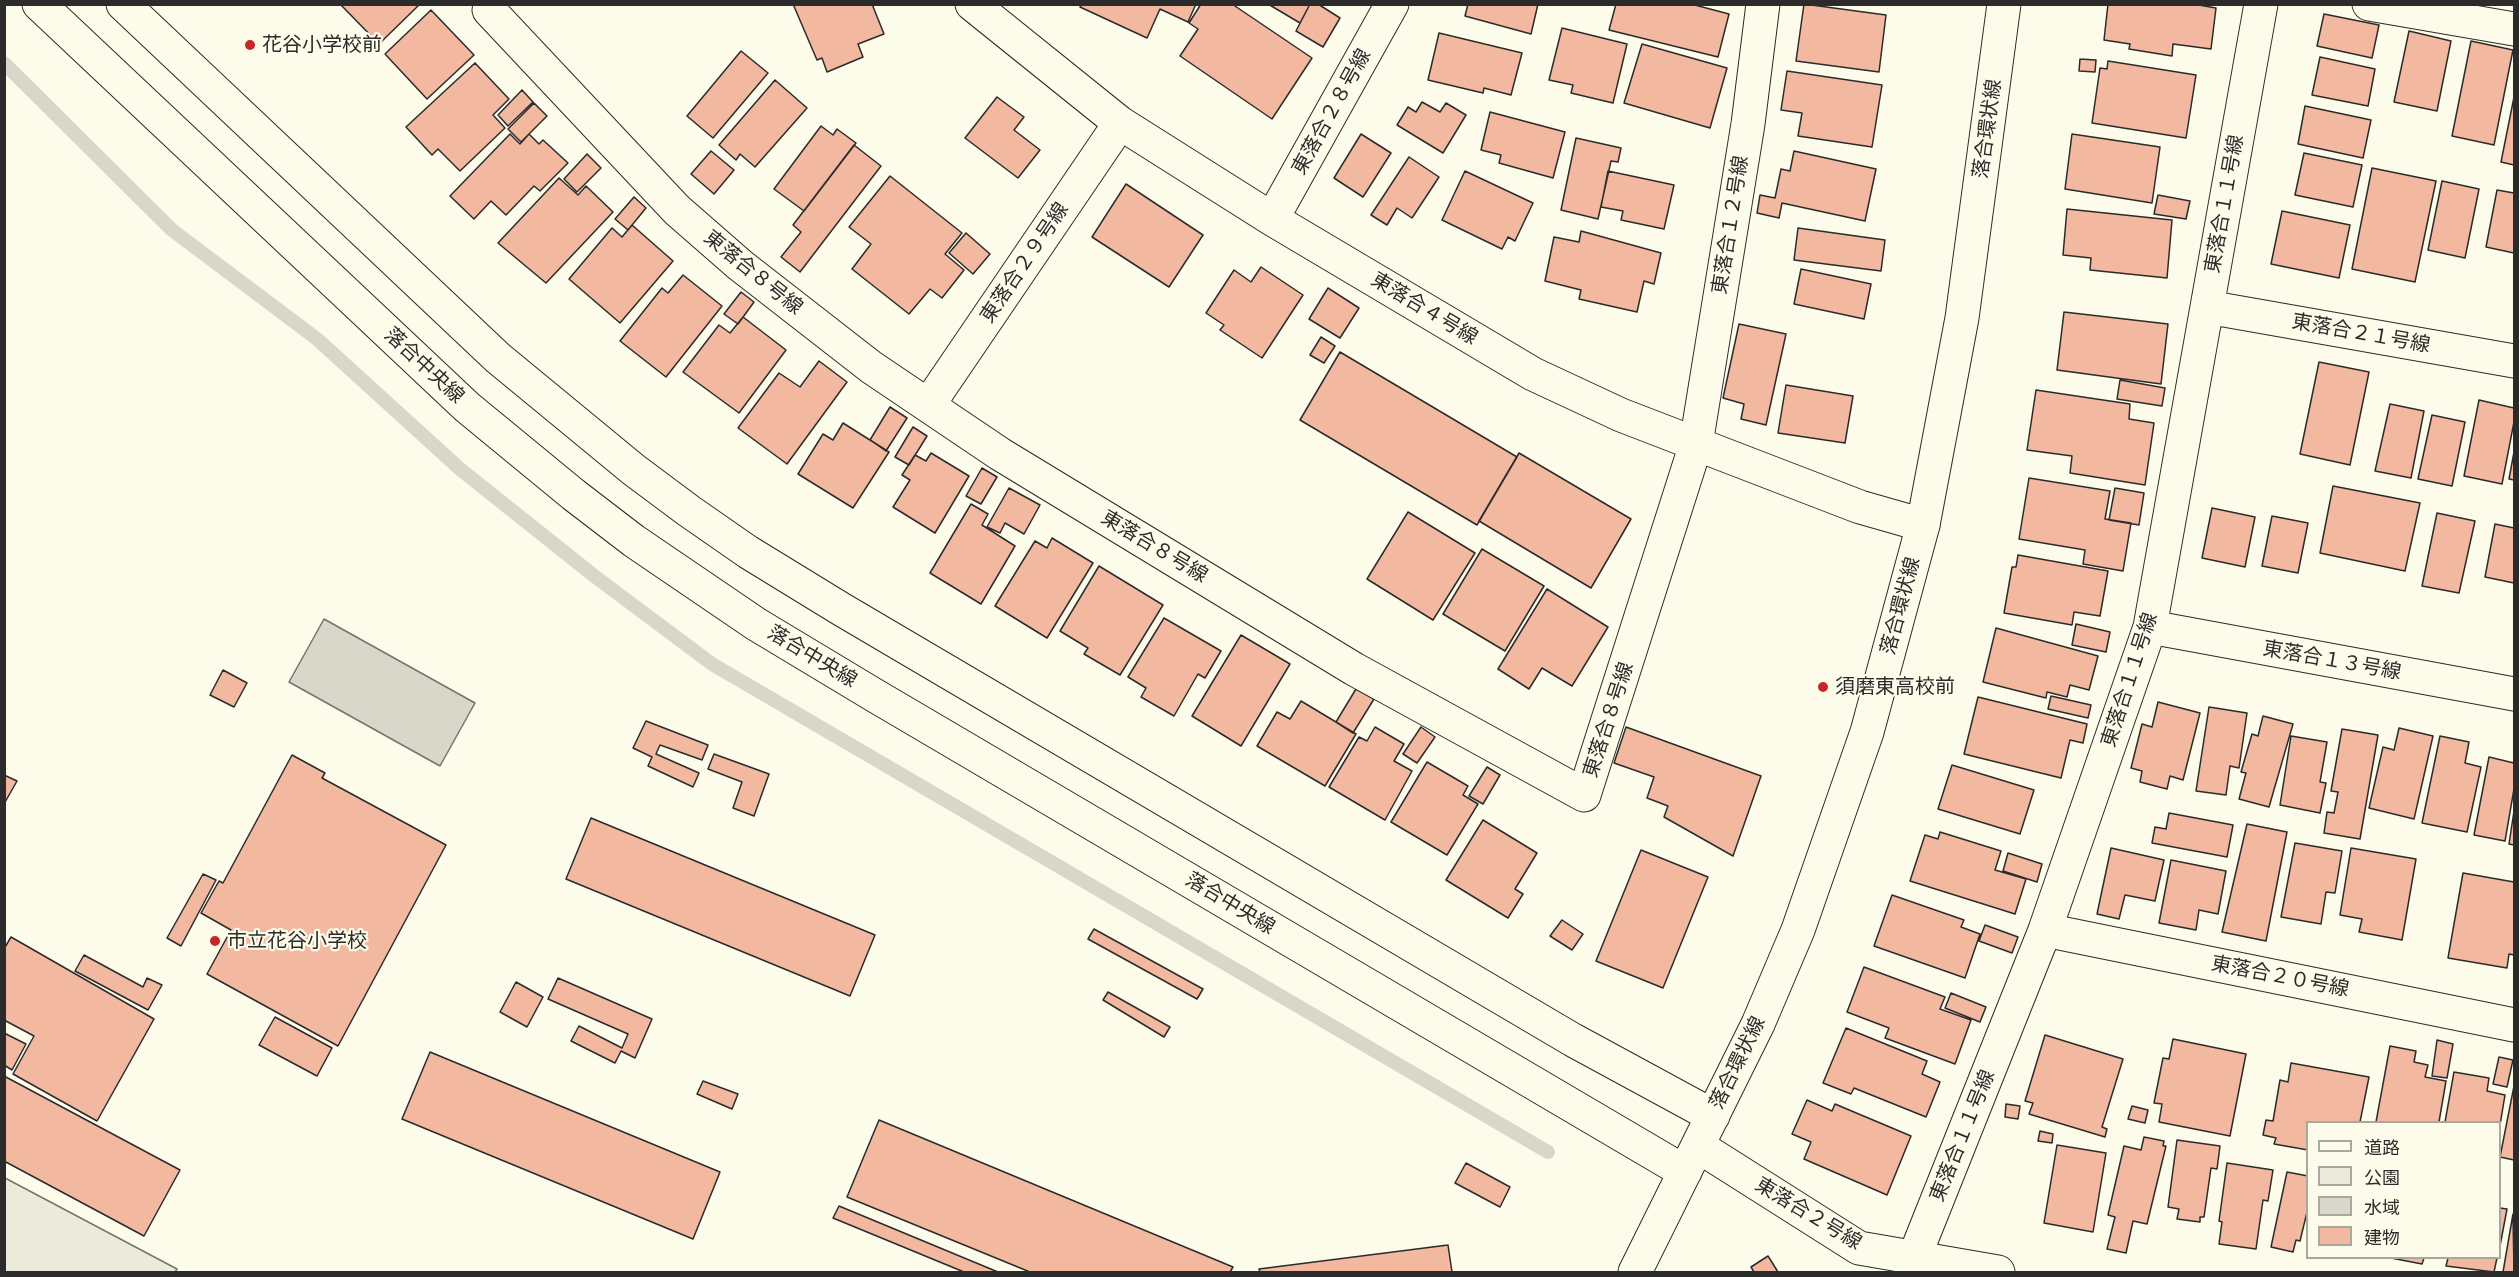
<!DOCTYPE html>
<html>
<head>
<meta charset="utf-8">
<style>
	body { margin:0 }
	#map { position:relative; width:2519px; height:1277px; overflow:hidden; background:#fdfbea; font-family:Manrope,"Noto Sans JP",sans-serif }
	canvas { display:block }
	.frame { position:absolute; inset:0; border:6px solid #2b2b2b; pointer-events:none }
	.legend { position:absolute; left:2306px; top:1121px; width:195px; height:138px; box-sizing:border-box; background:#fdfbea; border:2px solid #a9a89e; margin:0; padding:8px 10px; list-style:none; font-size:18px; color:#2b2b2b }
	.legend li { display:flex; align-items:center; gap:12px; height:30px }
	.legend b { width:30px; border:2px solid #a9a89e }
</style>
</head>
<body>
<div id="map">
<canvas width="2519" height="1277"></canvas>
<div class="frame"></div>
<ul class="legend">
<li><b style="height:8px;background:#fdfbea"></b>道路</li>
<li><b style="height:16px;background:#ecebdb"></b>公園</li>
<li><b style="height:16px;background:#d8d7c9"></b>水域</li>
<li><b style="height:16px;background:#f2b8a0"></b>建物</li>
</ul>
</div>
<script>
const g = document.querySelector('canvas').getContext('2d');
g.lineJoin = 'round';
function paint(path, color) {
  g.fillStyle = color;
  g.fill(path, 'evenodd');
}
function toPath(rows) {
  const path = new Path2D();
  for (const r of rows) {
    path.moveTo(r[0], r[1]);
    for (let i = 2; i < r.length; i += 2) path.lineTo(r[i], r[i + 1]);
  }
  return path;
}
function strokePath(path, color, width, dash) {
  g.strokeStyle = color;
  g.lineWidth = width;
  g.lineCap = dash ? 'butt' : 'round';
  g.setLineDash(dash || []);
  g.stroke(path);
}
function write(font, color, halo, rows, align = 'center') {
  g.font = font + ' Manrope,"Noto Sans JP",sans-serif';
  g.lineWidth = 4.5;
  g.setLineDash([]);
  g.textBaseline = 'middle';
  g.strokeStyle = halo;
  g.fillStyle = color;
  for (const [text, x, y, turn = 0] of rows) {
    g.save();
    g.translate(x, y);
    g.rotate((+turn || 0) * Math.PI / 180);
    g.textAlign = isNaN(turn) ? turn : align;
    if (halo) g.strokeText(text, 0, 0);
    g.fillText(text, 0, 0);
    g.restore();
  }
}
const green = toPath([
	[5,1178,177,1269,175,1272,5,1272,5,1178]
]);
paint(green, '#ecebdb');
strokePath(green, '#74746e', 1.5);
const water = toPath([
	[324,619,475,703,440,766,289,682,324,619]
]);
paint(water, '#d8d7c9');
strokePath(water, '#74746e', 1.5);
strokePath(toPath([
	[4,63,172,230,317,339,460,469,593,575,712,664,1548,1152]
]), '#d8d7c9', 14);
const building = toPath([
	[340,4,420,4,379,44,340,4],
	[793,4,872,4,884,34,858,44,863,57,827,72,822,58,817,60,793,4],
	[1082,4,1196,4,1188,22,1160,9,1147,38,1080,7,1082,4],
	[1201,4,1232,4,1312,58,1272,119,1180,56,1198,29,1189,23,1201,4],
	[1268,4,1310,4,1300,23,1268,4],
	[1310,4,1318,4,1340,18,1323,47,1296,31,1310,4],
	[1468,4,1538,4,1531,34,1465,16,1468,4],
	[1616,4,1691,4,1729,14,1718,57,1609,30,1616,4],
	[1804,4,1886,15,1879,72,1796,61,1804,4],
	[2108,4,2193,4,2216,8,2211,49,2173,44,2172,56,2129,49,2130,44,2104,40,2108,4],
	[431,10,474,55,427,99,385,54,431,10],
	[2324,14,2379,25,2372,58,2317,46,2324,14],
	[1562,28,1627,44,1613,103,1571,93,1573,85,1549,80,1562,28],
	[2409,31,2451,41,2437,111,2394,102,2409,31],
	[1439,33,1522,53,1511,95,1484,88,1483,93,1428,80,1439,33],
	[2471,41,2513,50,2494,145,2452,136,2471,41],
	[1642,44,1727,68,1710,128,1624,103,1642,44],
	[741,51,768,73,713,138,687,116,741,51],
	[2320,57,2375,69,2368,106,2312,95,2320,57],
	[2080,59,2096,60,2095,72,2079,71,2080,59],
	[2108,61,2196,75,2186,138,2092,123,2100,68,2107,69,2108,61],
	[475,63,509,99,493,115,505,128,460,171,438,149,432,155,406,127,475,63],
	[1787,71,1882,85,1872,147,1798,136,1802,113,1781,110,1787,71],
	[775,80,807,108,755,167,740,154,736,160,719,145,775,80],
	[522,90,533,102,508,126,498,115,522,90],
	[997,97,1024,117,1014,130,1040,150,1018,178,965,138,997,97],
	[2514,97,2514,165,2501,162,2514,97],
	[1422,102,1440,112,1446,103,1466,115,1443,153,1397,125,1408,107,1416,112,1422,102],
	[534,103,547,116,521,142,508,129,534,103],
	[2305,106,2371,120,2363,158,2298,144,2305,106],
	[1490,112,1565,132,1553,178,1499,163,1501,155,1481,150,1490,112],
	[821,126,833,135,837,129,856,143,804,211,774,189,821,126],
	[510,134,520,144,529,134,539,144,543,140,568,163,540,191,534,186,506,215,491,201,474,219,450,196,510,134],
	[1361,134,1391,153,1363,197,1334,178,1361,134],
	[2072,134,2160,147,2152,203,2065,189,2072,134],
	[1576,138,1621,148,1618,162,1611,161,1598,219,1561,210,1576,138],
	[854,145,881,166,800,272,781,257,801,232,793,225,854,145],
	[711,151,734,170,714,194,691,174,711,151],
	[1794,151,1876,169,1865,221,1782,203,1779,218,1757,213,1760,195,1775,198,1781,169,1790,171,1794,151],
	[2304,153,2362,165,2353,207,2295,195,2304,153],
	[587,154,601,168,577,192,564,179,587,154],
	[1409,157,1439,177,1412,218,1397,208,1387,225,1371,215,1409,157],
	[2372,168,2436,181,2415,282,2352,269,2372,168],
	[1465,171,1533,203,1515,241,1508,237,1502,249,1442,220,1465,171],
	[1608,171,1674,185,1664,229,1621,220,1623,211,1601,207,1608,171],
	[890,176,962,233,945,254,964,270,942,298,930,289,909,314,852,269,871,244,849,227,890,176],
	[559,178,578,195,586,186,613,212,546,283,498,243,559,178],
	[2442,181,2479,189,2465,258,2428,250,2442,181],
	[1126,184,1203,235,1169,287,1092,237,1126,184],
	[2497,190,2514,193,2514,253,2486,247,2497,190],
	[2158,195,2190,201,2186,219,2154,214,2158,195],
	[634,197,646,208,628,230,615,219,634,197],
	[2067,209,2172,220,2167,278,2090,270,2091,258,2063,255,2067,209],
	[2282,211,2350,225,2339,278,2271,264,2282,211],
	[632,225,673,261,620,323,569,279,612,228,622,237,632,225],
	[1798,228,1885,240,1881,271,1794,260,1798,228],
	[1581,231,1661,253,1654,284,1644,281,1637,312,1579,299,1581,290,1545,281,1554,237,1579,242,1581,231],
	[966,233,990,254,973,274,949,253,966,233],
	[1261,267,1303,295,1262,358,1220,330,1224,325,1206,313,1234,270,1251,282,1261,267],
	[1801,269,1871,284,1864,319,1794,304,1801,269],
	[683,275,722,306,666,377,620,341,662,288,668,293,683,275],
	[1328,288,1359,308,1340,338,1309,319,1328,288],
	[741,292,754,302,738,324,724,314,741,292],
	[2064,312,2168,324,2161,384,2057,370,2064,312],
	[743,317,786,350,739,413,683,372,719,325,730,333,743,317],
	[1739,324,1786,334,1766,425,1741,419,1744,404,1723,398,1739,324],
	[1321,337,1335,346,1324,363,1310,355,1321,337],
	[1340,352,1517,457,1477,525,1300,420,1340,352],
	[819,361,847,382,787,464,738,428,779,373,800,387,819,361],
	[2319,362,2369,372,2350,465,2300,454,2319,362],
	[2120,380,2165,388,2162,406,2117,399,2120,380],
	[1786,385,1853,396,1845,443,1778,433,1786,385],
	[2036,390,2130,404,2129,419,2154,423,2145,485,2070,473,2072,456,2027,450,2036,390],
	[2479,400,2514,408,2514,422,2502,484,2464,476,2479,400],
	[2390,404,2424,411,2411,478,2375,471,2390,404],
	[890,407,907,418,886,451,870,440,890,407],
	[2432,415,2465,422,2452,486,2418,479,2432,415],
	[843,423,889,452,853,508,798,474,823,434,833,440,843,423],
	[913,427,927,436,909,465,895,457,913,427],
	[2514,452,2514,480,2509,479,2514,452],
	[931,453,969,476,935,533,893,507,910,480,902,475,915,455,926,461,931,453],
	[1519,453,1631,519,1591,588,1479,521,1519,453],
	[982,468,997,477,981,504,966,496,982,468],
	[2029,478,2110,491,2105,519,2131,523,2123,571,2083,564,2085,550,2019,539,2029,478],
	[2333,486,2420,503,2405,571,2320,553,2333,486],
	[1009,488,1040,505,1024,534,1005,523,1000,533,987,527,1009,488],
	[2115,488,2144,493,2139,525,2109,520,2115,488],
	[971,504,988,514,982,525,1015,546,981,604,930,573,971,504],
	[2212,508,2255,517,2245,567,2202,558,2212,508],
	[1408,512,1475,553,1433,620,1367,579,1408,512],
	[2437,513,2475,521,2459,593,2422,586,2437,513],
	[2272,516,2308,523,2298,573,2262,566,2272,516],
	[2495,524,2514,528,2514,583,2485,577,2495,524],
	[1052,538,1093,563,1047,638,995,606,1035,541,1047,548,1052,538],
	[1482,549,1544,586,1505,651,1443,614,1482,549],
	[2018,555,2108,571,2100,616,2074,612,2072,625,2004,613,2012,567,2016,567,2018,555],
	[1099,566,1163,605,1120,675,1084,654,1088,648,1060,631,1099,566],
	[1547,589,1608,627,1572,686,1542,668,1529,689,1498,669,1547,589],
	[1164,618,1221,651,1205,678,1198,674,1174,716,1141,697,1146,688,1128,677,1164,618],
	[2076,624,2110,632,2106,652,2072,645,2076,624],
	[1996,628,2098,656,2089,690,2070,685,2067,697,2047,692,2046,698,1983,682,1996,628],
	[1241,635,1290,664,1241,746,1192,716,1241,635],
	[223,670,247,683,234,707,210,695,223,670],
	[1356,689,1374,699,1353,733,1336,722,1356,689],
	[2051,696,2091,705,2088,718,2048,709,2051,696],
	[1978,697,2087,724,2083,743,2070,740,2061,778,1964,754,1978,697],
	[1301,701,1356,734,1325,786,1257,746,1277,712,1290,719,1301,701],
	[2158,702,2200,713,2183,780,2170,776,2167,789,2140,782,2142,771,2131,768,2142,724,2152,727,2158,702],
	[2209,707,2247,713,2239,768,2230,766,2226,795,2196,791,2209,707],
	[2263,716,2293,724,2269,807,2239,799,2246,773,2241,772,2252,734,2258,736,2263,716],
	[646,721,708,745,702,760,660,745,656,754,699,773,693,787,648,766,652,757,633,748,646,721],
	[1375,727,1404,744,1394,761,1412,771,1385,820,1329,787,1359,737,1367,741,1375,727],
	[1421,727,1435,737,1417,763,1403,754,1421,727],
	[1626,727,1761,776,1733,856,1664,817,1668,806,1647,798,1654,777,1614,763,1626,727],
	[2399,728,2433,736,2414,819,2369,808,2383,747,2394,750,2399,728],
	[2342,729,2378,735,2360,839,2324,833,2327,812,2334,813,2338,792,2331,791,2342,729],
	[2291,736,2327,742,2320,782,2326,783,2320,813,2280,805,2291,736],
	[2440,736,2469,742,2465,763,2481,767,2467,832,2422,823,2440,736],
	[714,754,769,774,754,816,733,808,742,782,708,769,714,754],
	[292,755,325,773,322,778,446,845,338,1046,207,974,231,930,201,913,219,881,223,883,292,755],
	[2489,757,2514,763,2514,789,2505,841,2474,835,2489,757],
	[1427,762,1468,786,1463,795,1478,804,1447,855,1391,822,1427,762],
	[1952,765,2034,790,2020,834,1938,809,1952,765],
	[1487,767,1500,775,1483,804,1469,796,1487,767],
	[4,775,17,781,4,804,4,775],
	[2514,811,2514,845,2509,844,2514,811],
	[2169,813,2233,825,2227,857,2152,843,2155,827,2166,829,2169,813],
	[591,818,875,935,850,996,566,879,591,818],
	[1483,820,1537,853,1515,889,1523,894,1508,918,1446,880,1483,820],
	[2247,824,2287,832,2266,941,2222,932,2247,824],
	[1940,832,2001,851,1995,870,2026,879,2015,914,1910,881,1925,835,1938,839,1940,832],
	[2295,843,2342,851,2335,893,2326,892,2321,924,2281,917,2295,843],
	[2111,848,2164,860,2155,901,2125,895,2119,919,2097,914,2111,848],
	[2351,848,2416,859,2402,940,2359,932,2362,919,2340,915,2351,848],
	[1641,850,1708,877,1663,988,1596,961,1641,850],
	[2008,853,2042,864,2037,882,2003,871,2008,853],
	[2171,860,2226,871,2218,914,2199,910,2196,930,2159,923,2171,860],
	[2463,873,2514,882,2514,955,2509,954,2507,968,2448,958,2463,873],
	[203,874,216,880,181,946,167,938,203,874],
	[1892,895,1964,920,1961,927,1980,934,1965,978,1874,946,1892,895],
	[1562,920,1583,934,1572,950,1550,936,1562,920],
	[1985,925,2018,937,2012,953,1979,941,1985,925],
	[1094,929,1203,989,1197,999,1088,939,1094,929],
	[11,937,154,1019,97,1121,13,1074,34,1036,4,1020,4,949,11,937],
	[84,955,143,987,147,978,162,985,148,1010,75,971,84,955],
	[1864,967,1945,997,1940,1009,1971,1020,1955,1064,1885,1038,1889,1028,1847,1012,1864,967],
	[558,978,652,1019,635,1058,621,1051,615,1063,571,1041,579,1026,622,1048,628,1034,548,999,558,978],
	[516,982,543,997,527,1027,500,1012,516,982],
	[1108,992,1170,1027,1164,1037,1103,1000,1108,992],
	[1951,993,1986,1007,1980,1022,1945,1008,1951,993],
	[275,1017,332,1048,317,1076,259,1045,275,1017],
	[1846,1028,1927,1061,1922,1074,1940,1082,1926,1117,1854,1088,1851,1094,1823,1083,1846,1028],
	[4,1033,26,1044,12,1070,4,1065,4,1033],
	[2045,1035,2123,1059,2102,1127,2107,1129,2105,1137,2029,1114,2033,1103,2025,1101,2045,1035],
	[2173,1039,2246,1054,2230,1136,2159,1122,2162,1104,2154,1103,2163,1058,2169,1059,2173,1039],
	[2437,1040,2453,1044,2447,1078,2432,1076,2437,1040],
	[2390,1046,2416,1051,2414,1062,2428,1065,2425,1077,2446,1081,2439,1122,2376,1122,2390,1046],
	[430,1052,720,1172,693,1239,402,1119,430,1052],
	[2499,1057,2513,1060,2507,1087,2493,1084,2499,1057],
	[2291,1063,2369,1077,2360,1122,2308,1122,2308,1150,2274,1144,2276,1138,2263,1135,2266,1120,2273,1121,2280,1080,2288,1082,2291,1063],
	[2454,1072,2489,1078,2487,1091,2505,1095,2500,1125,2500,1122,2445,1122,2454,1072],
	[4,1076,180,1170,144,1236,4,1161,4,1076],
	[703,1081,738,1094,732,1109,697,1094,703,1081],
	[2514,1086,2514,1160,2500,1157,2514,1086],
	[1807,1100,1832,1111,1835,1104,1911,1136,1887,1195,1804,1159,1811,1142,1792,1134,1807,1100],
	[2006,1104,2020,1106,2018,1119,2005,1117,2006,1104],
	[2132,1106,2148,1110,2145,1123,2128,1119,2132,1106],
	[879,1120,1233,1267,1230,1272,1030,1272,847,1197,879,1120],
	[2040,1131,2053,1134,2052,1143,2038,1141,2040,1131],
	[2144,1137,2164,1141,2163,1146,2166,1146,2147,1224,2133,1221,2126,1253,2107,1249,2115,1217,2108,1215,2124,1146,2141,1150,2144,1137],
	[2177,1140,2220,1146,2217,1169,2211,1168,2204,1217,2200,1217,2200,1222,2177,1219,2179,1209,2168,1207,2177,1140],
	[2057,1145,2106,1153,2093,1232,2044,1223,2057,1145],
	[1466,1163,1510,1187,1500,1207,1455,1183,1466,1163],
	[2227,1163,2273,1170,2268,1201,2263,1200,2256,1249,2219,1244,2222,1222,2219,1221,2227,1163],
	[2287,1172,2308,1176,2308,1208,2300,1241,2296,1240,2293,1252,2271,1247,2287,1172],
	[839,1206,998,1272,964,1272,833,1218,839,1206],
	[2500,1208,2507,1209,2500,1246,2500,1208],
	[2513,1214,2514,1272,2503,1272,2513,1214],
	[1448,1245,1452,1272,1260,1272,1259,1269,1448,1245],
	[1768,1256,1778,1272,1754,1272,1751,1267,1768,1256],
	[2391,1258,2424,1258,2422,1264,2391,1258],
	[2443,1258,2497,1258,2494,1272,2446,1266,2448,1258,2443,1258]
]);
paint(building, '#f2b8a0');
strokePath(building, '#2b2b2b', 1.5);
const minor = toPath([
	[492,4,489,10,677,210,740,265,871,367,1000,454,1354,669,1584,795,1696,444,1748,124,1763,4],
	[972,4,1120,123,1272,219,1533,374,1621,415,1860,507,1923,525],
	[2369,4,2514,29],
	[1272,219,1392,4],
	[2207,307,2514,361],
	[929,404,1120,123],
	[2150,627,2514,694],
	[2045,930,2514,1025],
	[1698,1146,1859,1248,1998,1272],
	[1914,1258,2045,930,2150,627,2261,4]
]);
const tertiary = toPath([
	[39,4,467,407,574,495,634,541,756,624,874,695,1685,1172],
	[123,4,498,358,634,470,689,511,748,552,841,609,1573,1040,1713,1116],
	[1635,1272,1758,1024,1798,930,1867,732,1923,525,1962,318,2004,4]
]);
strokePath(minor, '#2b2b2b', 35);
strokePath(tertiary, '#2b2b2b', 35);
strokePath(minor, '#fdfbea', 33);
strokePath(tertiary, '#fdfbea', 33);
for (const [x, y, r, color] of [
	[250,45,6,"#c62828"],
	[1823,687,6,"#c62828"],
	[215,941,6,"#c62828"]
]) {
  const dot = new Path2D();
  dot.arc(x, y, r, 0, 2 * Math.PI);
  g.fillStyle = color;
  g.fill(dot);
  strokePath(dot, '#fdfbea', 2);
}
write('20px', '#2b2b2b', '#fdfbea', [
	["花谷小学校前",262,45],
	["須磨東高校前",1835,687],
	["市立花谷小学校",227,941]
], 'left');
write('20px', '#2b2b2b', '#fdfbea', [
	["東落合２８号線",1332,112,-61],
	["落合環状線",1988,129,-82],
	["東落合１１号線",2225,204,-80],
	["東落合１２号線",1731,225,-81],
	["東落合２９号線",1025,263,-56],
	["東落合８号線",753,273,39],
	["東落合４号線",1424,309,31],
	["東落合２１号線",2361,334,10],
	["落合中央線",424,366,43],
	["東落合８号線",1154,547,31],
	["落合環状線",1901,606,-75],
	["落合中央線",812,657,31],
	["東落合１３号線",2332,661,10],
	["東落合１１号線",2130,680,-72],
	["東落合８号線",1609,720,-72],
	["落合中央線",1230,904,31],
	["東落合２０号線",2280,977,11],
	["落合環状線",1738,1063,-64],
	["東落合１１号線",1963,1136,-68],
	["東落合２号線",1808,1214,31]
]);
</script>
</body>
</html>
